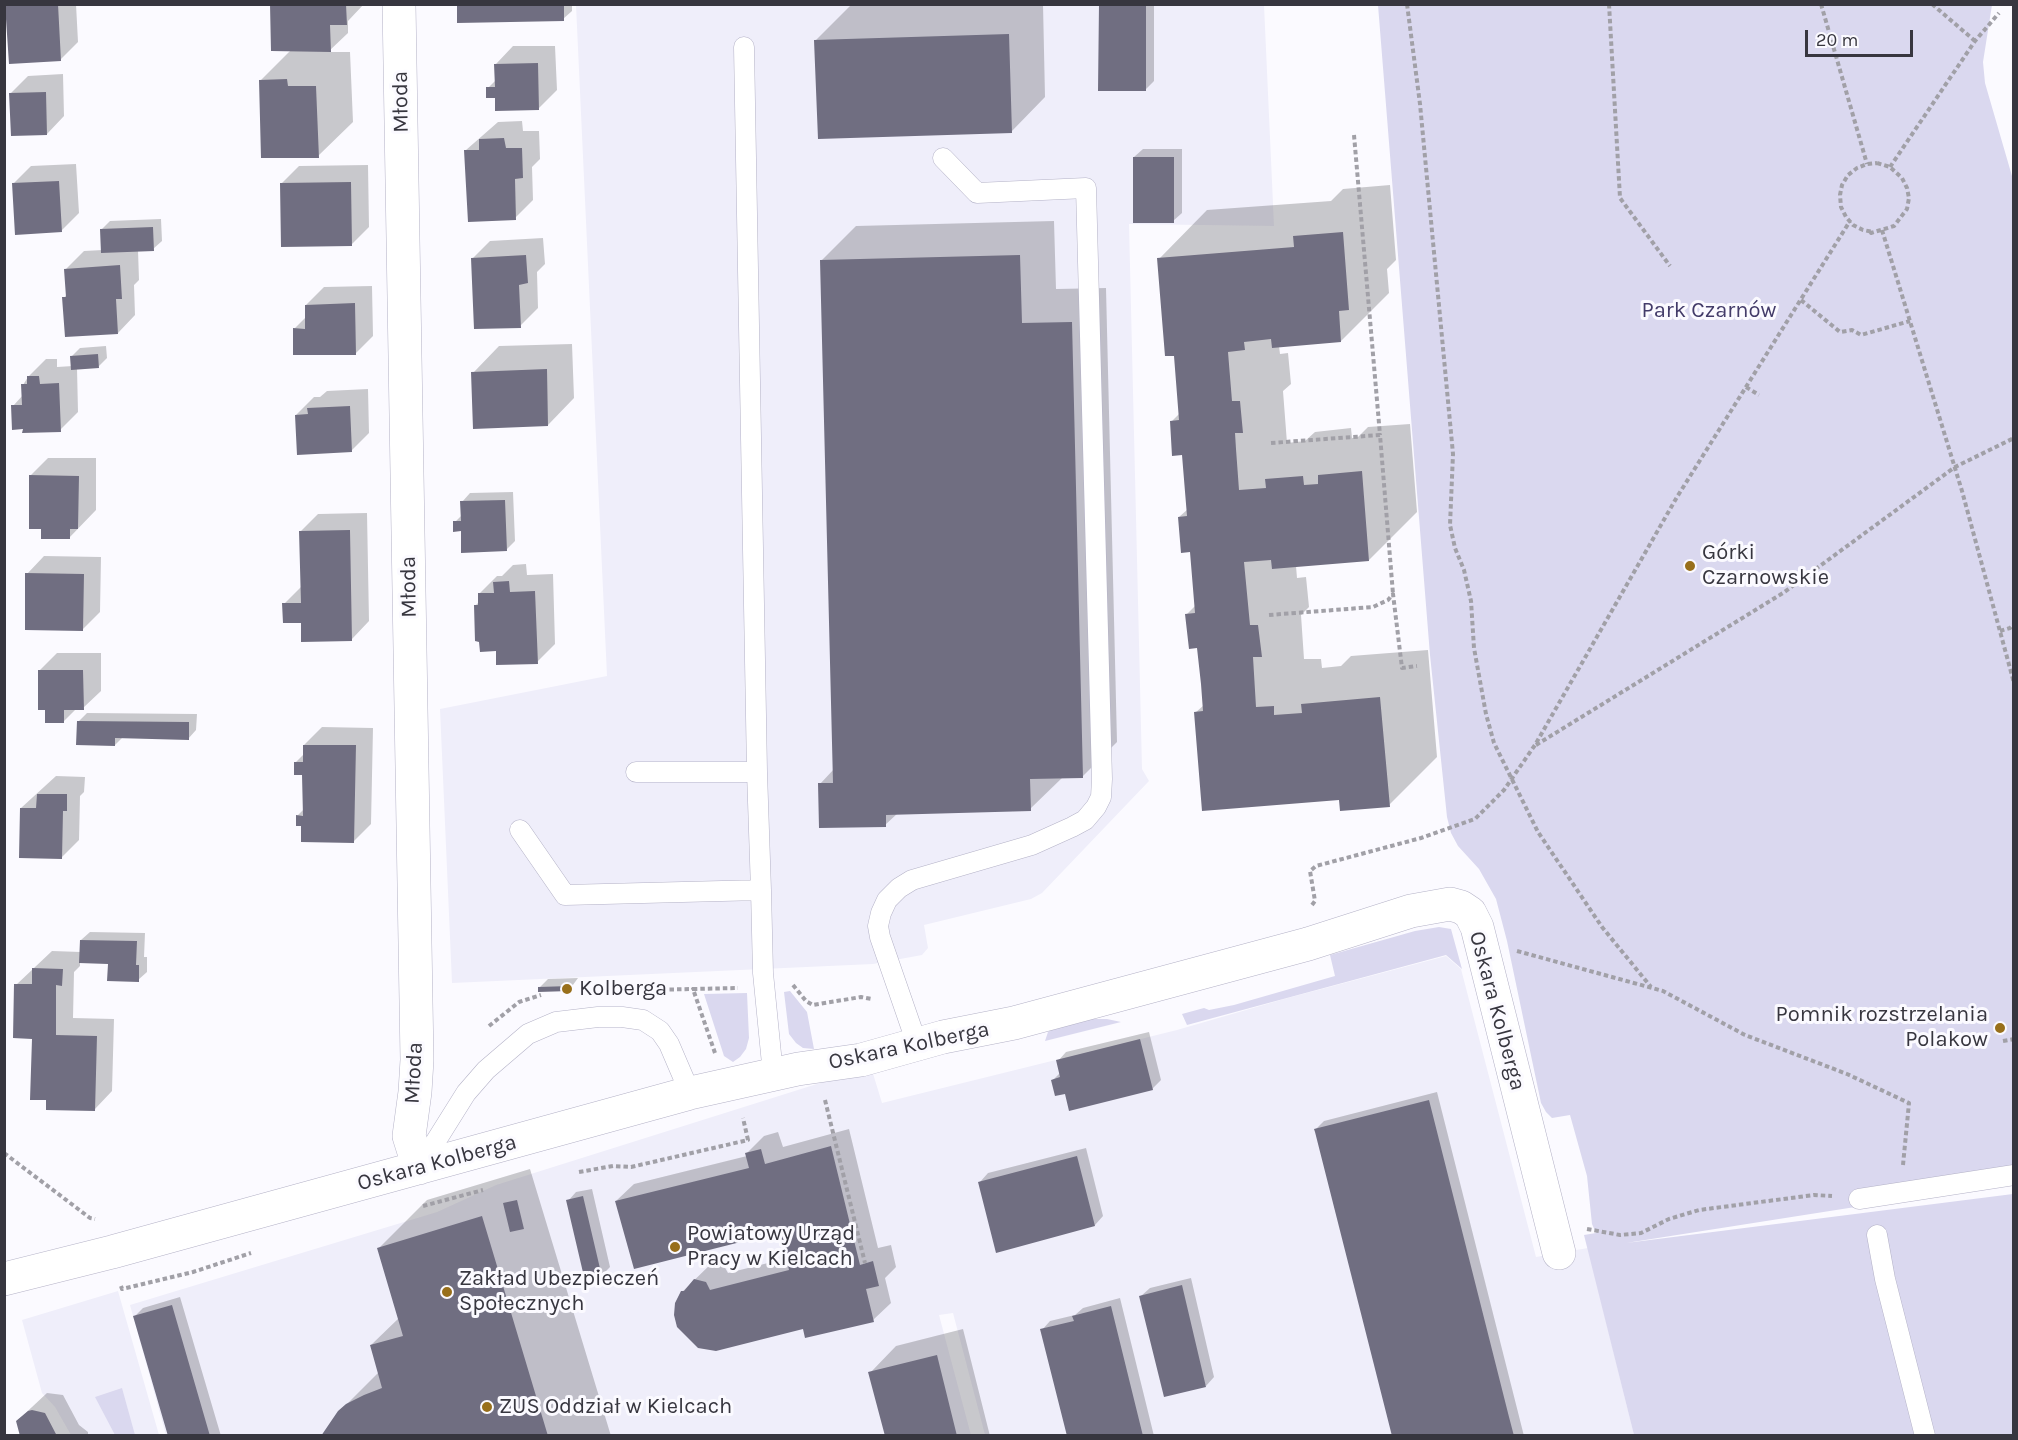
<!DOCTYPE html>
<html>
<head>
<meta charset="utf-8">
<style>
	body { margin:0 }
	#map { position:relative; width:2018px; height:1440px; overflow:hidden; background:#fbfaff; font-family:Karla,sans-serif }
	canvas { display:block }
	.frame { position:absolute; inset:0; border:6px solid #37363f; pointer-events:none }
	.scale { position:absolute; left:1805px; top:30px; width:108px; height:27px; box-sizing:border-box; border:3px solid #37363f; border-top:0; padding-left:8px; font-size:18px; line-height:21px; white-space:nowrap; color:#37363f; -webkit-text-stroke:4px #fbfaff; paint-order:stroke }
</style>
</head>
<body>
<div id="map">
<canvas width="2018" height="1440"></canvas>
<div class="frame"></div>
<div class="scale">20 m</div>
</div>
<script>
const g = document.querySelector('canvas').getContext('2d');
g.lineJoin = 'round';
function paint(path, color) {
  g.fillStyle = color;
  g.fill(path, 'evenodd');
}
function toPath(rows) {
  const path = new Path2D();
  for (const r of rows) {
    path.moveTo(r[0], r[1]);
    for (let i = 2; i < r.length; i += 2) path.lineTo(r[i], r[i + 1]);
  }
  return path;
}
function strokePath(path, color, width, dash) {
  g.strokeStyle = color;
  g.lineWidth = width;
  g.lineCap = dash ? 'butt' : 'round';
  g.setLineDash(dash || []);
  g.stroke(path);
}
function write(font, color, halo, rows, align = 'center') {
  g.font = font + ' Karla,sans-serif';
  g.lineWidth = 6;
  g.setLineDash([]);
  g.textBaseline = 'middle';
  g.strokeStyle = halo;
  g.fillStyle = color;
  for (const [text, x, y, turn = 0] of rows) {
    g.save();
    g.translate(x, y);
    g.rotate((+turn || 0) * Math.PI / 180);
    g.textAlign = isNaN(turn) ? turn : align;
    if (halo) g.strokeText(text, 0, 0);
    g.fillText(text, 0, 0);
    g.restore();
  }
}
paint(toPath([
	[576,5,1264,5,1274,226,1129,224,1142,769,1149,781,1042,893,1031,899,924,925,928,948,922,955,873,964,452,983,440,709,607,676],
	[1446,956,1461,969,1536,1257,1588,1248,1634,1435,985,1435,953,1313,939,1315,971,1435,166,1435,130,1305,437,1212,496,1185,871,1067,882,1103,1177,1030,1284,999],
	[118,1291,159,1435,71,1435,55,1407,42,1393,22,1320]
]), '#efeefa');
paint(toPath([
	[1378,5,1992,5,1983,62,1985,83,2014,183,2013,1167,1938,1194,1626,1243,2013,1194,2013,1435,1634,1435,1584,1235,1596,1233,1592,1224,1587,1176,1570,1115,1552,1118,1546,1112,1541,1103,1507,941,1496,899,1479,869,1458,846,1451,833,1447,817,1430,655],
	[1439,927,1451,929,1462,969,1446,955,1187,1025,1182,1014,1204,1008,1209,1010,1234,1005,1335,976,1330,955,1415,931],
	[790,991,807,1012,814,1049,803,1048,796,1043,789,1034,784,992],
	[747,993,749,1038,746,1049,740,1057,733,1062,724,1056,704,994],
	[1091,1019,1107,1019,1121,1022,1045,1041,1048,1032,1056,1027],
	[122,1388,135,1435,115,1435,95,1397]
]), '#dad8ef');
paint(toPath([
	[7,4,76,4,78,42,60,60],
	[272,4,364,4,348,21,348,33,328,52,350,52,353,122,318,156,260,81,291,50],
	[458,4,572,4,572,11,563,19],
	[893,4,1043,4,1045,97,1011,132,816,40,850,6],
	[1100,4,1154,4,1154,81,1145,90],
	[513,46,555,46,557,90,539,108,496,96,488,88,496,80,496,64],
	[63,74,64,116,47,134,10,94,28,76],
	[522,121,523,131,539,131,540,159,532,167,533,200,515,218,466,150,498,122],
	[1143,149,1182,149,1182,213,1173,221,1134,157],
	[76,164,79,213,61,231,13,184,31,166],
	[368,165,369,227,351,245,281,184,299,166],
	[1390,185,1396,260,1387,269,1389,293,1341,341,1279,346,1280,354,1288,353,1291,384,1283,391,1287,443,1305,441,1315,432,1351,428,1352,438,1358,437,1368,427,1410,424,1417,512,1369,560,1296,566,1297,578,1306,577,1309,607,1301,615,1304,659,1321,659,1322,668,1341,666,1351,656,1428,650,1437,757,1389,805,1340,798,1195,713,1204,705,1199,646,1187,614,1196,605,1191,550,1179,517,1188,509,1183,454,1171,422,1180,413,1175,354,1159,259,1207,210,1331,201,1343,189],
	[161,219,162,241,153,249,138,250,139,280,134,285,135,315,118,333,64,298,67,294,66,269,84,251,103,250,102,229,110,221],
	[1054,221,1056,289,1106,288,1117,742,1083,776,1063,777,1030,809,898,813,885,825,820,784,834,769,821,261,856,226],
	[543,238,545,264,537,272,538,308,520,326,472,259,490,241],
	[372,286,373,336,355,354,294,329,306,317,306,305,324,287],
	[572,344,574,398,548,425,473,373,499,346],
	[106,346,107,358,99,366,77,368,78,412,60,430,24,428,13,406,23,395,23,385,28,377,46,359,57,359,57,367,73,366,72,356,80,348],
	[368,389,369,433,351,451,296,415,314,397,320,397,327,391],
	[48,458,96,458,96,510,69,538,42,528,31,475],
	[513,492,515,541,506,550,455,522,462,515,462,502,470,493],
	[367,513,369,621,352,639,302,622,284,604,302,586,300,532,318,514],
	[44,556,101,557,100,612,82,630,27,574],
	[526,564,527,575,553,574,555,644,537,662,497,650,475,606,479,602,479,594,497,576,502,576,513,565],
	[57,653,101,653,101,691,83,708,77,708,63,722,47,709,40,670],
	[87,713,197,714,196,730,188,739,123,737,115,745,78,722],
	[322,727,373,728,371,824,353,842,303,825,297,816,304,809,304,774,296,762,304,754,304,745],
	[56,776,85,777,84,792,80,796,79,840,62,857,21,808],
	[90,932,145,933,144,957,147,957,147,972,138,980,109,963,80,962,80,966,74,972,73,1018,114,1019,112,1091,95,1109,33,1037,16,985,52,951,81,952,81,940],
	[578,978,570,989,539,988,548,979],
	[1149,1032,1161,1080,1152,1089,1066,1092,1053,1080,1061,1072,1058,1061,1066,1052],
	[1437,1092,1524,1436,1448,1436,1316,1129,1324,1121],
	[849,1129,878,1248,891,1245,896,1267,885,1278,891,1303,873,1320,804,1328,682,1292,713,1262,723,1264,728,1273,788,1258,781,1230,616,1201,634,1184,747,1156,747,1153,764,1136,778,1132,783,1147],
	[1086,1148,1103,1216,1095,1225,980,1182,988,1173],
	[530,1169,611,1436,323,1436,339,1412,379,1372,371,1345,399,1318,378,1249,427,1200],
	[592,1189,610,1267,601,1276,568,1201,576,1192],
	[1191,1278,1214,1377,1206,1386,1141,1296,1150,1288],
	[180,1297,221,1436,169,1436,134,1317,143,1308],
	[1120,1298,1154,1436,1068,1436,1042,1330,1050,1321,1075,1315,1083,1308],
	[963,1329,990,1436,886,1436,870,1373,896,1346],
	[47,1393,63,1395,79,1425,88,1432,88,1436,21,1436,17,1421]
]), '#0003');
paint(toPath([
	[5,4,58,4,61,61,9,64],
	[270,4,346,4,347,25,330,25,331,52,271,51],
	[457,4,564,4,564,21,457,23],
	[1099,4,1146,4,1146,91,1098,91],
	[1009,34,1012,133,818,139,814,40],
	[538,63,539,110,495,111,495,98,486,98,486,87,495,87,494,64],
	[287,79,288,86,316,86,319,158,261,158,259,80],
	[46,92,47,135,11,136,9,93],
	[504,138,506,148,522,148,523,178,515,179,516,220,468,222,464,150,479,150,479,139],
	[1133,157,1174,157,1174,223,1133,223],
	[59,181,62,232,15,235,12,183],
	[351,182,352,246,281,247,280,183],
	[153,227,154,251,101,253,100,229],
	[1343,232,1349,310,1339,311,1341,342,1272,348,1271,339,1244,342,1245,350,1228,352,1232,401,1240,401,1243,433,1235,433,1236,449,1239,490,1266,488,1265,479,1303,476,1304,485,1318,484,1318,475,1362,471,1369,561,1272,569,1271,560,1244,562,1250,625,1258,625,1262,657,1253,657,1256,707,1274,706,1274,715,1302,713,1301,704,1380,697,1390,807,1340,811,1339,800,1202,811,1194,712,1203,711,1201,684,1197,648,1189,649,1185,614,1195,613,1190,552,1181,553,1178,517,1187,516,1182,455,1172,456,1170,421,1179,420,1174,356,1165,356,1157,258,1294,247,1293,236],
	[526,255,528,283,519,285,521,328,474,329,471,258],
	[1020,255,1022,323,1072,322,1083,778,1030,779,1031,811,886,815,886,827,819,828,818,783,833,783,820,260],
	[120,265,122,299,116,299,118,334,65,337,62,297,66,297,64,269],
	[355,303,356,355,293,355,293,328,305,329,305,305],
	[98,354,99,368,71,370,70,356],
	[547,369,548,426,473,429,471,372],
	[27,376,39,376,40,384,59,383,61,432,22,433,23,429,12,430,11,405,22,405,21,384,27,384],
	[350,406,352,452,297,455,295,415,308,414,307,408],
	[29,475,79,476,78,529,70,529,70,539,41,539,41,529,29,529],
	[505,500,507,551,461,553,461,531,453,532,453,521,461,521,460,501],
	[350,530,352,641,301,642,301,623,283,623,282,603,301,603,299,531],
	[25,573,84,574,83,631,25,630],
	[509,581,510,592,535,591,538,664,496,665,496,651,480,652,479,642,475,641,474,605,478,605,478,593,494,593,493,582],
	[38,670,83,670,84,710,64,710,64,723,45,723,45,710,38,710],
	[77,721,189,722,189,740,115,738,115,746,76,745],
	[303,745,356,745,354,843,301,842,301,826,296,826,296,815,303,816,302,775,294,775,294,762,303,762],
	[37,794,67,794,67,811,63,811,62,859,19,858,20,808,36,808],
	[80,940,137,941,136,965,139,965,139,982,107,981,108,964,79,963],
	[32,968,63,969,62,986,56,985,56,1035,97,1036,95,1111,46,1110,46,1100,30,1100,32,1039,13,1038,14,984,32,984],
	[570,986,570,991,538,992,538,987],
	[1140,1039,1153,1090,1069,1111,1065,1094,1055,1096,1051,1080,1060,1077,1056,1060],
	[1429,1100,1509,1417,1514,1436,1446,1436,1446,1434,1438,1436,1392,1436,1315,1132,1314,1129],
	[831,1146,860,1265,873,1261,879,1286,866,1289,874,1322,805,1338,803,1329,716,1351,698,1348,677,1327,674,1315,675,1303,681,1291,684,1291,694,1279,706,1282,710,1290,789,1270,780,1232,634,1269,615,1201,749,1168,745,1153,761,1149,765,1164],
	[1077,1156,1095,1226,996,1253,978,1182],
	[583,1196,602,1277,585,1281,566,1200],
	[517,1200,524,1229,510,1232,503,1203],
	[482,1216,548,1436,321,1436,338,1411,346,1404,364,1395,382,1388,370,1345,403,1336,377,1248],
	[1182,1285,1206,1387,1164,1397,1139,1296],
	[172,1305,210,1436,168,1436,133,1316],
	[1111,1306,1143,1436,1067,1436,1040,1329,1074,1321,1072,1316],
	[937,1355,957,1436,885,1436,868,1372],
	[32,1410,45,1413,57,1436,20,1436,16,1421,28,1411]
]), '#706e81');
const service = toPath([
	[744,47,757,772,761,890],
	[636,772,757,772],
	[520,830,565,895,761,890,763,973,773,1074],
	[917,1044,880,937,878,926,881,913,887,900,899,888,912,880,1032,845,1072,827,1085,820,1096,807,1101,797,1102,779,1086,188,977,193,943,158],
	[419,1168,466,1093,486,1070,528,1034,556,1022,598,1017,622,1017,643,1020,660,1031,669,1044,690,1093],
	[1859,1199,2014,1175],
	[1877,1235,1885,1279,1925,1436]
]);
const minor = toPath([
	[399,4,417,1060,415,1092,409,1136,419,1168],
	[4,1279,112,1252,690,1093,798,1069,861,1060,943,1037,1014,1023,1308,944,1411,911,1450,904,1461,907,1470,913,1477,927,1559,1253]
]);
strokePath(service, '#b4b2c7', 21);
strokePath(minor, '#b4b2c7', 34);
strokePath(toPath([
	[1407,4,1420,104,1453,454,1450,525,1455,548,1464,570,1471,601,1474,648,1486,714,1494,743,1538,832,1602,927,1651,987],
	[1609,4,1620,198,1670,266],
	[1821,4,1867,164],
	[1932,4,1975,41],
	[1354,135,1380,435],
	[1877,163,1890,167,1902,178,1907,188,1909,198,1907,209,1894,226,1871,233,1873,232,1863,230,1853,225,1846,217,1841,207,1840,195,1842,185,1848,175,1857,168,1867,164,1877,163],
	[1890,167,1975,41,1999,13],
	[1882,230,1962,491,2014,683],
	[1801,300,1840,332,1852,330,1861,335,1910,321],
	[1746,387,1759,395],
	[1271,443,1380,435,1393,594],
	[1269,615,1373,607,1388,600,1393,594,1402,668,1417,666],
	[2000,631,2010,628,2014,624],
	[1536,745,1783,593,1955,467,2014,438],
	[1312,905,1315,901,1310,871,1316,866,1421,838,1475,819,1504,790,1535,745,1677,497,1850,221],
	[1517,951,1663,991,1745,1035,1847,1074,1909,1103,1903,1165],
	[793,985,806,1001,813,1005,861,997,872,999],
	[647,990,693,989],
	[489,1026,519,1002,541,995],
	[2003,1041,2014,1039],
	[715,1053,693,989,738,988],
	[825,1100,865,1263],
	[4,1153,90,1218,95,1219],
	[579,1172,613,1166,631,1167,748,1140,743,1118],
	[423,1206,483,1190],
	[1587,1229,1620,1235,1641,1233,1669,1219,1699,1210,1814,1195,1832,1196],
	[121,1286,122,1289,193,1272,251,1253]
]), '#a1a0a7', 4, [4.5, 3]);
strokePath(service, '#fff', 20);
strokePath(minor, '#fff', 33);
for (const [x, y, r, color] of [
	[1690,566,6,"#986f1b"],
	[567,989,6,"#986f1b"],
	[2000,1028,6,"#986f1b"],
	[675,1247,6,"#986f1b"],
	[447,1292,6,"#986f1b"],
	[487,1407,6,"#986f1b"]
]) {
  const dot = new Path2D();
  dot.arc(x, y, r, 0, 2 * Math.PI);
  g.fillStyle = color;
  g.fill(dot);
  strokePath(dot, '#fbfaff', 2);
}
write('22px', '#37363f', '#fbfaff', [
	["Młoda",401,102,-91],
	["Młoda",409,587,-91],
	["Oskara Kolberga",1497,1011,75],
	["Oskara Kolberga",909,1046,-12],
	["Młoda",414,1073,-87],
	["Oskara Kolberga",437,1163,-15]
]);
write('22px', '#433b69', '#fbfaff', [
	["Park Czarnów",1709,311]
]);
write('22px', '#37363f', '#fbfaff', [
	["Górki",1702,553],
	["Czarnowskie",1702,578],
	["Kolberga",579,989],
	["Pomnik rozstrzelania",1988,1015,"right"],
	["Polakow",1988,1040,"right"],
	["Powiatowy Urząd",687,1234],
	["Pracy w Kielcach",687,1259],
	["Zakład Ubezpieczeń",459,1279],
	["Społecznych",459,1304],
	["ZUS Oddział w Kielcach",499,1407]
], 'left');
</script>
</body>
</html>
